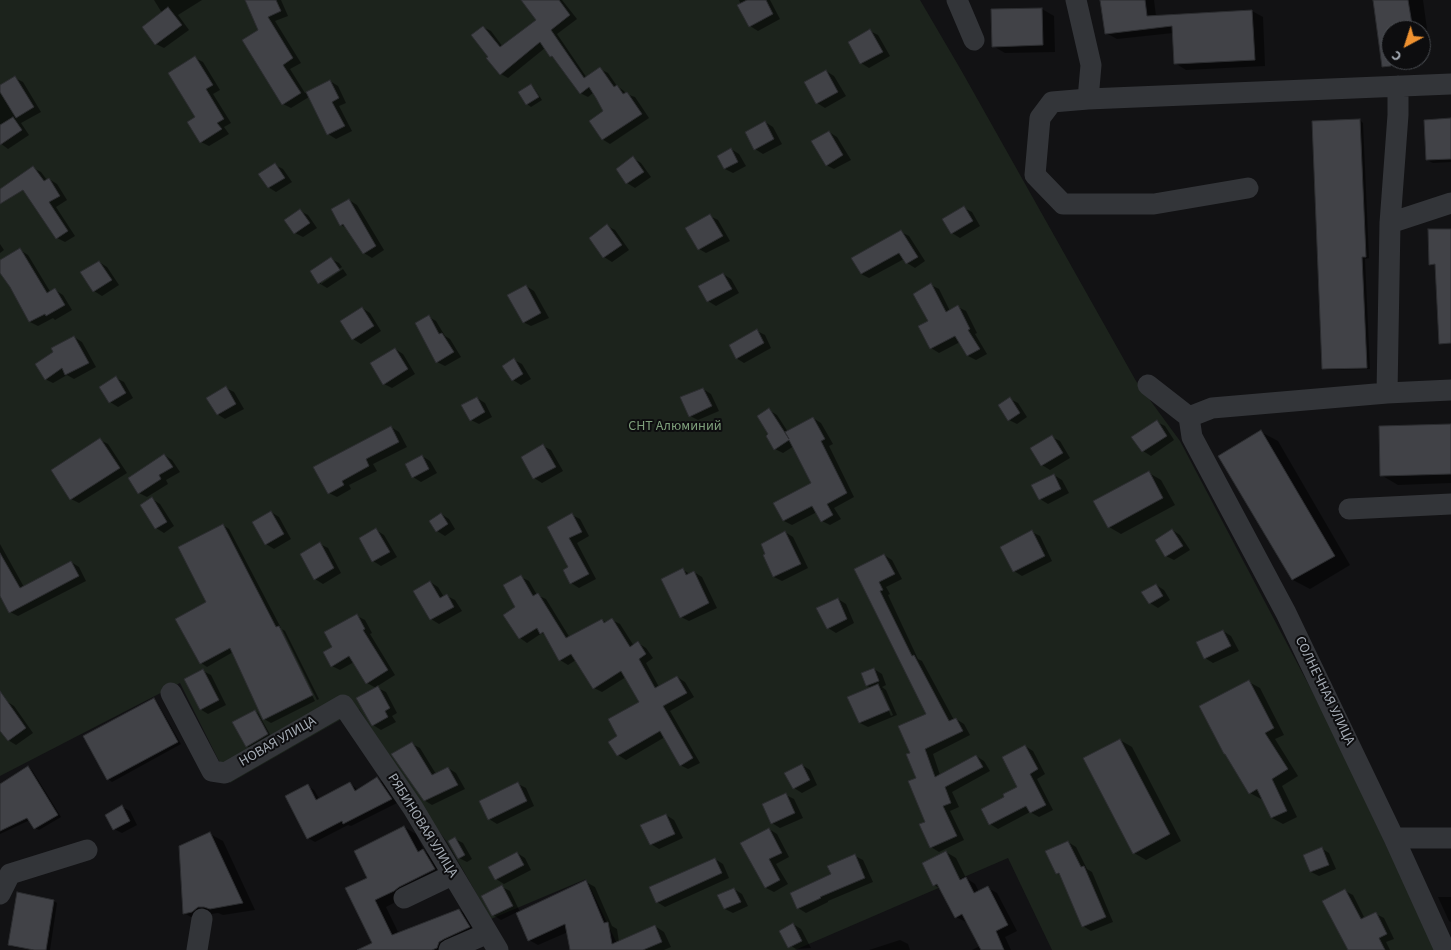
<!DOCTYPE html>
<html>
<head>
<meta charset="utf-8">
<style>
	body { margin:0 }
	#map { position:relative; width:1451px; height:950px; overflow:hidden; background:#121214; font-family:"Source Sans 3",sans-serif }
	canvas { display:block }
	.north { position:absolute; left:1381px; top:20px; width:50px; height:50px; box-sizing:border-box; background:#0d0d0f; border:1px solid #494c51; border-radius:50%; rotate:220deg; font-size:14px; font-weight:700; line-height:20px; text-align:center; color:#a4abb4 }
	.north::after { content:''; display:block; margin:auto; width:18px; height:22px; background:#ee9130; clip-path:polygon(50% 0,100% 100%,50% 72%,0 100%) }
</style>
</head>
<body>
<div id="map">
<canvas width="1451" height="950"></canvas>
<div class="north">С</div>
</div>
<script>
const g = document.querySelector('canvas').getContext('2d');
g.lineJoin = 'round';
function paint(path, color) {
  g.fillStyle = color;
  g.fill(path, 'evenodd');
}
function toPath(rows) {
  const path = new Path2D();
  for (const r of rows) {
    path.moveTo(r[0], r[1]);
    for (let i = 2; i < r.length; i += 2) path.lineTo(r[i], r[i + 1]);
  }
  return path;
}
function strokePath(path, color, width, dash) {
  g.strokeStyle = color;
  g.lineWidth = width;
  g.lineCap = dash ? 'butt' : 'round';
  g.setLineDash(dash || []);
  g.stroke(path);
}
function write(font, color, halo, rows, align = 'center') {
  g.font = font + ' "Source Sans 3",sans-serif';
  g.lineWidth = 4;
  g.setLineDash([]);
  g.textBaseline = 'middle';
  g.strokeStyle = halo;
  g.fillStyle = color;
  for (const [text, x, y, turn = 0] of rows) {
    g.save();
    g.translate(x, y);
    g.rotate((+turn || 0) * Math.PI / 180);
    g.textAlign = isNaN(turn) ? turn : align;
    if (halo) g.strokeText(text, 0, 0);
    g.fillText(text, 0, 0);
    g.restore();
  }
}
paint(toPath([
	[0,0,920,0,961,70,1136,381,1180,441,1323,712,1436,950,1052,950,1008,858,795,950,620,950,586,879,491,919,447,842,418,804,405,785,359,709,230,783,180,683,0,776]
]), '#1c231c');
paint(toPath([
	[154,0,202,0,178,15,189,30,164,48,156,44,162,13],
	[246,0,281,0,288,16,275,21,301,63,290,69,305,93,330,81,338,86,346,103,339,106,352,131,336,139,328,134,309,97,291,108,283,104,260,30],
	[521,0,562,0,577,19,557,34,587,78,600,69,608,73,617,86,624,91,626,94,635,97,649,118,610,144,602,139,605,111,593,93,588,97,580,93,556,60,551,56,545,48,508,78,501,74,490,57,483,27,491,31,503,47,538,20],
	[739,0,770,0,780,19,758,31,750,26],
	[1101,0,1154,0,1156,16,1252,11,1263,17,1265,66,1186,70,1175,63,1173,33,1117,39,1106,33],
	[1374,0,1423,0,1430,51,1421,52,1421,30,1391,30,1391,52],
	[1042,9,1054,16,1055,52,1005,53,993,46],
	[870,31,878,35,890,56,869,68,861,63],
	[195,58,203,62,220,90,213,94,231,123,224,127,229,134,209,146,201,142,197,118],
	[826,71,834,76,846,96,825,108,817,103],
	[15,78,23,82,41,112,21,123,29,135,8,149,0,143,0,86],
	[531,86,534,88,542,100,531,107,527,104,520,93],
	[1360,120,1363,123,1369,258,1365,259,1370,369,1327,370,1323,368],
	[1451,120,1451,162,1433,163,1427,160],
	[765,122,773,127,782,144,763,154,755,149],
	[829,132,837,137,851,160,834,169,826,165],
	[731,149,739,154,746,166,733,173,725,169,719,156],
	[633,158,641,163,651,177,635,188,627,183],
	[275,165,283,169,292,182,276,192,268,187],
	[33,168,41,172,47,180,49,179,57,184,67,200,56,207,75,236,65,242,57,238],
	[349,200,357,205,384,250,372,258,364,253,348,229,341,225],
	[964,208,972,212,980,226,960,238,952,233],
	[300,211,308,215,317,228,303,237,295,233],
	[710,216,718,220,730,241,706,253,699,249],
	[607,226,615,230,629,250,612,262,604,257,591,238],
	[901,232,909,236,925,261,915,268,907,263,904,259,869,278,861,274],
	[0,244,4,250,0,253],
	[20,250,28,255,51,293,55,290,63,295,72,310,55,320,53,318,38,326,30,322,0,270,0,262],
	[331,259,339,263,342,267,321,281,321,284,343,269,347,275,327,288,319,283,312,271],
	[99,262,107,267,119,285,102,296,94,291],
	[723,274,731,279,739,293,716,306,708,301],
	[931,285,939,289,950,311,958,307,966,311,977,333,975,334,987,354,976,360,968,356,960,342,939,353,931,348,930,322],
	[526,286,534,291,549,318,531,326,523,322],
	[362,308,370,313,381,331,361,344,353,339],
	[429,317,436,321,445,336,450,339,461,357,445,366,437,362],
	[757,331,765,335,771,348,744,363,736,358],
	[74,337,82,342,96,367,74,379,67,375,53,383,45,379],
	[395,349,403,354,415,374,392,388,384,384],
	[514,360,522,364,531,379,521,385,513,380],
	[116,378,124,382,133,398,118,407,110,402],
	[226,388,234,392,244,409,225,419,217,414],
	[703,389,711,394,719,411,698,420,690,416],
	[477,398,485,403,492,417,479,424,471,420],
	[1010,399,1018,403,1027,417,1017,424,1009,420],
	[769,410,777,415,788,432,813,418,821,423,833,444,829,446,854,497,834,508,841,519,830,525,822,521,817,512,792,525,784,521,775,504,813,484,794,446,783,453,775,449,770,435],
	[1157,422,1165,426,1174,440,1151,456,1143,451],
	[1451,425,1451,483,1398,485,1381,475],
	[391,427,399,432,407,447,373,464,377,471,349,485,351,489,337,497,329,493],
	[1261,432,1278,441,1350,565,1310,589,1293,580,1220,456],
	[1052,437,1060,441,1070,458,1050,470,1042,465],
	[100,440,108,444,127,473,79,503,71,499],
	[543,446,551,450,563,471,542,483,534,478],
	[164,455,172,460,180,472,166,480,168,484,147,497,139,493],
	[422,456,430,461,437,473,421,482,413,477],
	[1149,473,1161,480,1175,505,1121,534,1109,527],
	[1054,475,1062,480,1069,493,1048,504,1040,499],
	[152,499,160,504,174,526,164,533,156,528],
	[271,512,279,517,291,539,274,549,266,544],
	[441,514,449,519,455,529,445,536,437,531,430,521],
	[572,515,580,519,589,536,577,543,596,579,579,588,571,583,570,568,548,527],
	[223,525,229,529,281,628,278,628,315,701,271,723,264,719,233,652,207,667,201,663,208,602],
	[376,530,384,535,397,557,381,566,373,561],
	[1172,530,1180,535,1190,550,1174,560,1166,556],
	[785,532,793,537,808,568,782,581,774,577,764,556],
	[1032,532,1040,536,1052,561,1022,576,1014,571],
	[0,544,24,587,71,562,79,567,86,581,18,616,10,612,0,585],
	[320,544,328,548,341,573,323,584,315,579],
	[884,555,892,560,902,579,886,587,890,594,888,595,918,659,922,661,954,720,956,719,964,724,970,735,933,754,940,775,976,756,984,761,990,771,952,792,959,807,950,811,964,840,939,852,931,847,911,753,928,714,855,570],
	[683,570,690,574,694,572,702,577,717,608,689,621,681,617],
	[521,577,529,581,537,595,546,599,570,638,602,620,607,623,612,620,620,624,634,646,638,643,646,648,653,658,646,663,659,687,677,677,685,682,694,697,670,711,700,763,688,769,680,765,665,737,626,760,618,755,619,737,641,703,626,677,602,692,594,688,576,660,568,665,560,660,546,636,542,633,527,643,520,638,517,608],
	[430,582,438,587,444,597,447,596,455,600,462,611,439,624,431,619,415,591],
	[1156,585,1164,590,1170,600,1158,608,1150,603],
	[838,599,846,604,854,623,836,633,828,628],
	[357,616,365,620,372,633,370,634,395,675,376,687,386,692,397,713,392,716,396,722,381,730,373,725,376,688,367,683,354,662,340,670,332,666,334,647],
	[282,629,285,631,319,699,317,700],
	[1223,631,1231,636,1239,651,1213,663,1205,658],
	[874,669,882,674,886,685,882,687,886,690,897,715,868,727,860,723,872,688,867,686],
	[880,690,882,690,893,715,891,716],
	[203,671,211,675,226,705,208,714,200,709],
	[1249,682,1260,688,1284,735,1275,739,1298,776,1282,786,1297,817,1283,824,1272,818,1263,798,1261,799,1250,793],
	[154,699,157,702,181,744,112,782,108,779,85,737],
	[6,701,14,706,33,733,16,745,8,740,0,728,0,705],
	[255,711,258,713,271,736,250,748,246,746],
	[1120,740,1132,747,1181,841,1146,860,1134,853],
	[412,744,420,748,436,774,448,768,456,773,465,789,432,805,424,800],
	[1025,746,1033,751,1045,774,1037,779,1053,810,1039,817,1030,812,998,829,990,824,1006,798,1019,787],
	[802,765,810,770,817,785,802,793,794,788],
	[28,768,32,770,61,817,39,830,35,828,30,820,0,834,0,791],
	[377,779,383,782,397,803,351,826,348,825,315,842,308,838,287,797,308,786,314,790,320,800,350,784,356,788,358,791],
	[518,784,526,788,534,806,497,824,489,819],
	[786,795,794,799,803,818,780,828,772,823],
	[122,807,130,811,137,825,122,833,114,829],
	[666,815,674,820,683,838,659,849,651,844],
	[404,827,416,834,425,852,435,858,446,876,386,907,399,934,459,910,471,917,481,934,450,950,377,950,369,878],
	[769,829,777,834,789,857,776,864,788,884,774,892,766,888,741,844],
	[210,834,223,841,255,910,223,915,218,913,211,914,196,920,184,913],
	[455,839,463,843,472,859,467,862,459,858],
	[1068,842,1076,847,1087,869,1092,872,1113,922,1091,931,1083,926,1062,877,1057,873],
	[1321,848,1329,853,1336,869,1319,876,1311,872,1304,855],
	[946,852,956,858,966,878,975,884,979,892,988,888,997,893,1017,931,1005,937,1011,950,972,950,980,946,967,922,966,922,956,917,942,890,934,885,924,863],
	[517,853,525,858,531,870,504,884,496,879],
	[855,856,863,860,873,882,828,901,828,902,806,913,798,908,832,874],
	[715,859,723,864,729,878,665,907,657,902],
	[586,882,595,887,612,926,617,929,619,942,655,926,664,932,671,947,664,950,571,950,568,932,538,945,529,940,517,912,501,920,493,915,502,887,510,891,520,912],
	[734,889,742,894,748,906,733,913,725,909],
	[1345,891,1353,895,1365,919,1376,914,1384,918,1394,939,1386,942,1390,950,1350,950],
	[18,894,54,901,57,903,50,950,32,950,13,947,10,945],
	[1438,897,1451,897,1451,922,1449,921],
	[793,924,801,929,811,948,796,949,788,944],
	[900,940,908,944,910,950,869,950]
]), '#0007');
const building = toPath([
	[245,0,276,0,281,11,268,17,293,58,283,65,301,93,282,105,242,40,258,30,245,0],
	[521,0,559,0,570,15,551,30,584,78,600,67,614,87,617,85,623,94,627,92,642,114,602,140,589,121,603,111,596,98,589,87,580,94,552,56,550,57,540,42,500,75,486,58,488,57,471,35,483,26,500,47,536,20,521,0],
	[747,0,766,0,773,14,749,27,737,5,747,0],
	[1100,0,1145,0,1147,16,1252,10,1255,60,1174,64,1172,26,1105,34,1100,0],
	[1373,0,1408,0,1413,30,1391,30,1391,66,1382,67,1373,0],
	[168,7,182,25,155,45,142,27,168,7],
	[1042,8,1043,45,992,47,991,9,1042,8],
	[870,29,883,52,860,64,848,42,870,29],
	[195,56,213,85,206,89,224,119,217,123,222,129,200,143,187,122,195,117,168,73,195,56],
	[826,70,838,92,816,104,804,82,826,70],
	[15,76,34,107,16,118,0,92,0,85,15,76],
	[330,80,339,98,332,102,345,126,327,135,306,92,330,80],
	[531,84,539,97,526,105,518,92,531,84],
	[13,117,22,130,0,145,0,125,13,117],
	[1451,118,1451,159,1426,160,1424,120,1451,118],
	[1360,119,1366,257,1362,257,1367,368,1322,369,1312,121,1360,119],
	[765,121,774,139,754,150,745,132,765,121],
	[829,131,843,155,826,166,811,141,829,131],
	[731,148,738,162,724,169,717,156,731,148],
	[633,156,644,172,626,184,616,169,633,156],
	[275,163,285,178,268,188,258,174,275,163],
	[33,166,44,181,49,178,60,196,49,202,68,231,56,239,23,190,0,204,0,189,33,166],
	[349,199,376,246,363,254,343,224,340,226,331,209,349,199],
	[964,206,973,221,951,234,942,219,964,206],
	[300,209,310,223,294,234,284,220,300,209],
	[710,214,723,236,698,250,685,228,710,214],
	[607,224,622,245,603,258,589,238,607,224],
	[1428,229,1451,229,1451,343,1439,344,1435,264,1429,265,1428,229],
	[901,230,918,257,906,264,899,253,861,274,851,258,901,230],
	[20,248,47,293,55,288,65,305,46,316,45,314,29,322,10,287,0,273,0,260,20,248],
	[331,257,340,270,318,284,310,271,331,257],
	[99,261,112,280,93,292,80,272,99,261],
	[723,273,732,289,707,302,698,286,723,273],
	[931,283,946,312,958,305,970,329,968,330,980,349,967,356,955,336,930,349,918,326,928,321,913,294,931,283],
	[526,285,541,313,523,323,507,295,526,285],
	[362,307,374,326,352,340,340,321,362,307],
	[429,315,439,334,442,333,454,352,436,363,415,323,429,315],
	[757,329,764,343,736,359,729,345,757,329],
	[74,336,89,363,65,375,62,368,45,380,35,364,53,352,51,348,74,336],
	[395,348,408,369,383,385,370,363,395,348],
	[514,358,523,374,512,381,502,366,514,358],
	[116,376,126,393,109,403,99,387,116,376],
	[226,386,236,404,217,415,206,398,226,386],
	[703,388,712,406,689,417,680,397,703,388],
	[477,397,485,412,470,421,461,405,477,397],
	[1010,397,1020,413,1008,421,998,405,1010,397],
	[769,408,789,439,785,432,813,417,825,439,821,441,847,493,827,504,833,515,821,522,812,506,783,521,773,503,811,483,789,440,774,450,766,436,768,434,757,416,769,408],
	[1157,420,1167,436,1142,452,1131,437,1157,420],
	[1451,424,1451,474,1380,476,1379,426,1451,424],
	[391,426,399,442,366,459,369,466,342,481,344,485,328,494,313,467,391,426],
	[1261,430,1335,556,1292,580,1218,456,1261,430],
	[1052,435,1063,453,1041,466,1030,448,1052,435],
	[100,438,120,468,70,500,51,470,100,438],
	[543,444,556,467,533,479,521,457,543,444],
	[164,454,173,467,159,475,161,479,138,494,128,478,164,454],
	[422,455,429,469,412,478,405,464,422,455],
	[1149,471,1163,498,1108,528,1093,501,1149,471],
	[1054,474,1061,489,1039,500,1031,485,1054,474],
	[152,497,167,522,155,529,140,505,152,497],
	[271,511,284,534,265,545,252,522,271,511],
	[441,513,448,524,436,532,429,521,441,513],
	[572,513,582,532,569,538,589,574,570,584,563,570,568,567,547,527,572,513],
	[223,524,276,627,279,626,313,695,263,720,230,648,200,664,175,619,206,602,178,547,223,524],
	[376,528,390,552,372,562,359,538,376,528],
	[1172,529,1183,546,1165,557,1155,540,1172,529],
	[1032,530,1045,556,1013,572,1000,547,1032,530],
	[785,531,801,564,773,577,763,555,765,554,761,544,785,531],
	[320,542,334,568,314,580,300,554,320,542],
	[0,553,20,588,71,561,79,576,9,613,0,596,0,553],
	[884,554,895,574,879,582,883,590,880,591,912,656,914,655,949,721,956,718,963,731,925,749,935,777,976,755,983,767,945,787,951,803,943,806,957,836,930,848,919,824,925,822,908,781,916,778,906,754,910,753,898,726,926,714,854,569,884,554],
	[683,568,686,575,694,571,709,603,680,618,661,579,683,568],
	[521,575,533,596,538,593,566,638,602,619,604,623,612,618,630,647,638,641,646,654,639,659,655,688,677,676,687,693,663,706,693,758,680,766,660,731,617,756,608,742,617,736,608,719,639,702,621,671,593,689,571,654,559,661,543,632,540,634,537,628,519,639,503,615,515,607,503,585,521,575],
	[430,581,440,598,447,594,454,607,430,620,413,591,430,581],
	[1156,584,1163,596,1149,604,1141,592,1156,584],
	[838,598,847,619,827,629,816,608,838,598],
	[357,614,365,629,363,630,388,670,366,684,349,656,331,667,323,652,332,647,324,632,357,614],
	[1223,630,1231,646,1204,659,1196,642,1223,630],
	[874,668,879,681,866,686,861,673,874,668],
	[203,669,219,700,200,710,184,679,203,669],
	[1249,680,1274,728,1265,733,1288,769,1272,779,1287,811,1271,818,1257,789,1249,794,1225,754,1224,754,1199,706,1249,680],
	[878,684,890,710,859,723,847,697,878,684],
	[378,686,390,708,385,711,388,717,372,726,356,698,378,686],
	[0,691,26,728,8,741,0,731,0,691],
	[154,698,178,742,107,780,83,736,154,698],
	[255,710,268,734,246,747,232,722,255,710],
	[1120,739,1170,834,1133,854,1083,758,1120,739],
	[412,742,432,775,448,767,458,785,424,801,391,754,412,742],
	[1025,745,1038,769,1030,774,1046,805,1030,813,1026,806,989,825,981,809,1004,797,1003,794,1017,787,1002,757,1025,745],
	[802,764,810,780,793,789,784,773,802,764],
	[28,766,58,815,34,829,27,818,0,831,0,784,28,766],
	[377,777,392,799,343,824,342,821,307,839,285,796,308,784,316,800,350,782,355,791,377,777],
	[518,782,527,801,488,820,479,801,518,782],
	[786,793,795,813,771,824,762,804,786,793],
	[122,805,130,821,113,830,105,815,122,805],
	[666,814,675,834,650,845,640,825,666,814],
	[404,826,418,852,423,849,435,869,399,887,394,891,375,900,392,935,459,909,470,927,444,939,439,942,437,948,432,950,357,950,372,943,345,888,367,878,354,851,404,826],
	[769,828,782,853,769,859,780,880,765,888,740,843,769,828],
	[210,832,243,903,210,909,204,907,198,907,192,912,183,914,179,846,210,832],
	[455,837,465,855,458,859,448,841,455,837],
	[1068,841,1081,867,1084,866,1106,917,1082,927,1059,873,1056,874,1045,851,1068,841],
	[1322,847,1329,865,1310,872,1303,855,1322,847],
	[946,851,960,880,966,877,974,893,988,886,1008,925,996,931,1004,950,981,950,962,914,955,918,937,884,933,886,922,863,946,851],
	[517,852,524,865,495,880,488,867,517,852],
	[855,854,865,878,820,897,821,898,797,909,790,893,831,874,827,866,855,854],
	[715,858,722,873,656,903,649,887,715,858],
	[586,880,604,923,608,922,612,944,655,925,662,942,643,950,570,950,565,924,528,941,516,913,586,880],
	[502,885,513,906,492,916,481,896,502,885],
	[734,888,741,902,724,909,717,895,734,888],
	[1345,889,1361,919,1376,912,1387,934,1379,938,1385,950,1348,950,1322,901,1345,889],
	[17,892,54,900,46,950,34,950,8,945,17,892],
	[793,923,802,941,788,948,779,931,793,923]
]);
paint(building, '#414247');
strokePath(building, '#2c2d30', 1);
strokePath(toPath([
	[957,0,974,40],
	[1076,0,1091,65,1088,99,1451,84],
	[1088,99,1052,102,1040,118,1035,175,1063,204,1154,204,1248,188],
	[1390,223,1451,203],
	[1148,385,1189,417],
	[1387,393,1390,223,1398,115,1398,86],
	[1349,509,1451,504],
	[171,693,212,771,225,773,343,705,413,808,498,950],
	[1394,838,1451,838],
	[0,894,10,874,87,850],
	[404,898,452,875],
	[197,950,202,919],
	[449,950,488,933],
	[1445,950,1394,838,1286,613,1192,437,1189,417,1212,408,1387,393,1451,390]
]), '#333539', 21);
write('14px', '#7e9f7b', '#0d0d0f', [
	["СНТ Алюминий",675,427]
]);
write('14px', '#a4abb4', '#0d0d0f', [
	["СОЛНЕЧНАЯ УЛИЦА",1324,691,64],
	["НОВАЯ УЛИЦА",278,742,-30],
	["РЯБИНОВАЯ УЛИЦА",422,826,58]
]);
</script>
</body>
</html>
